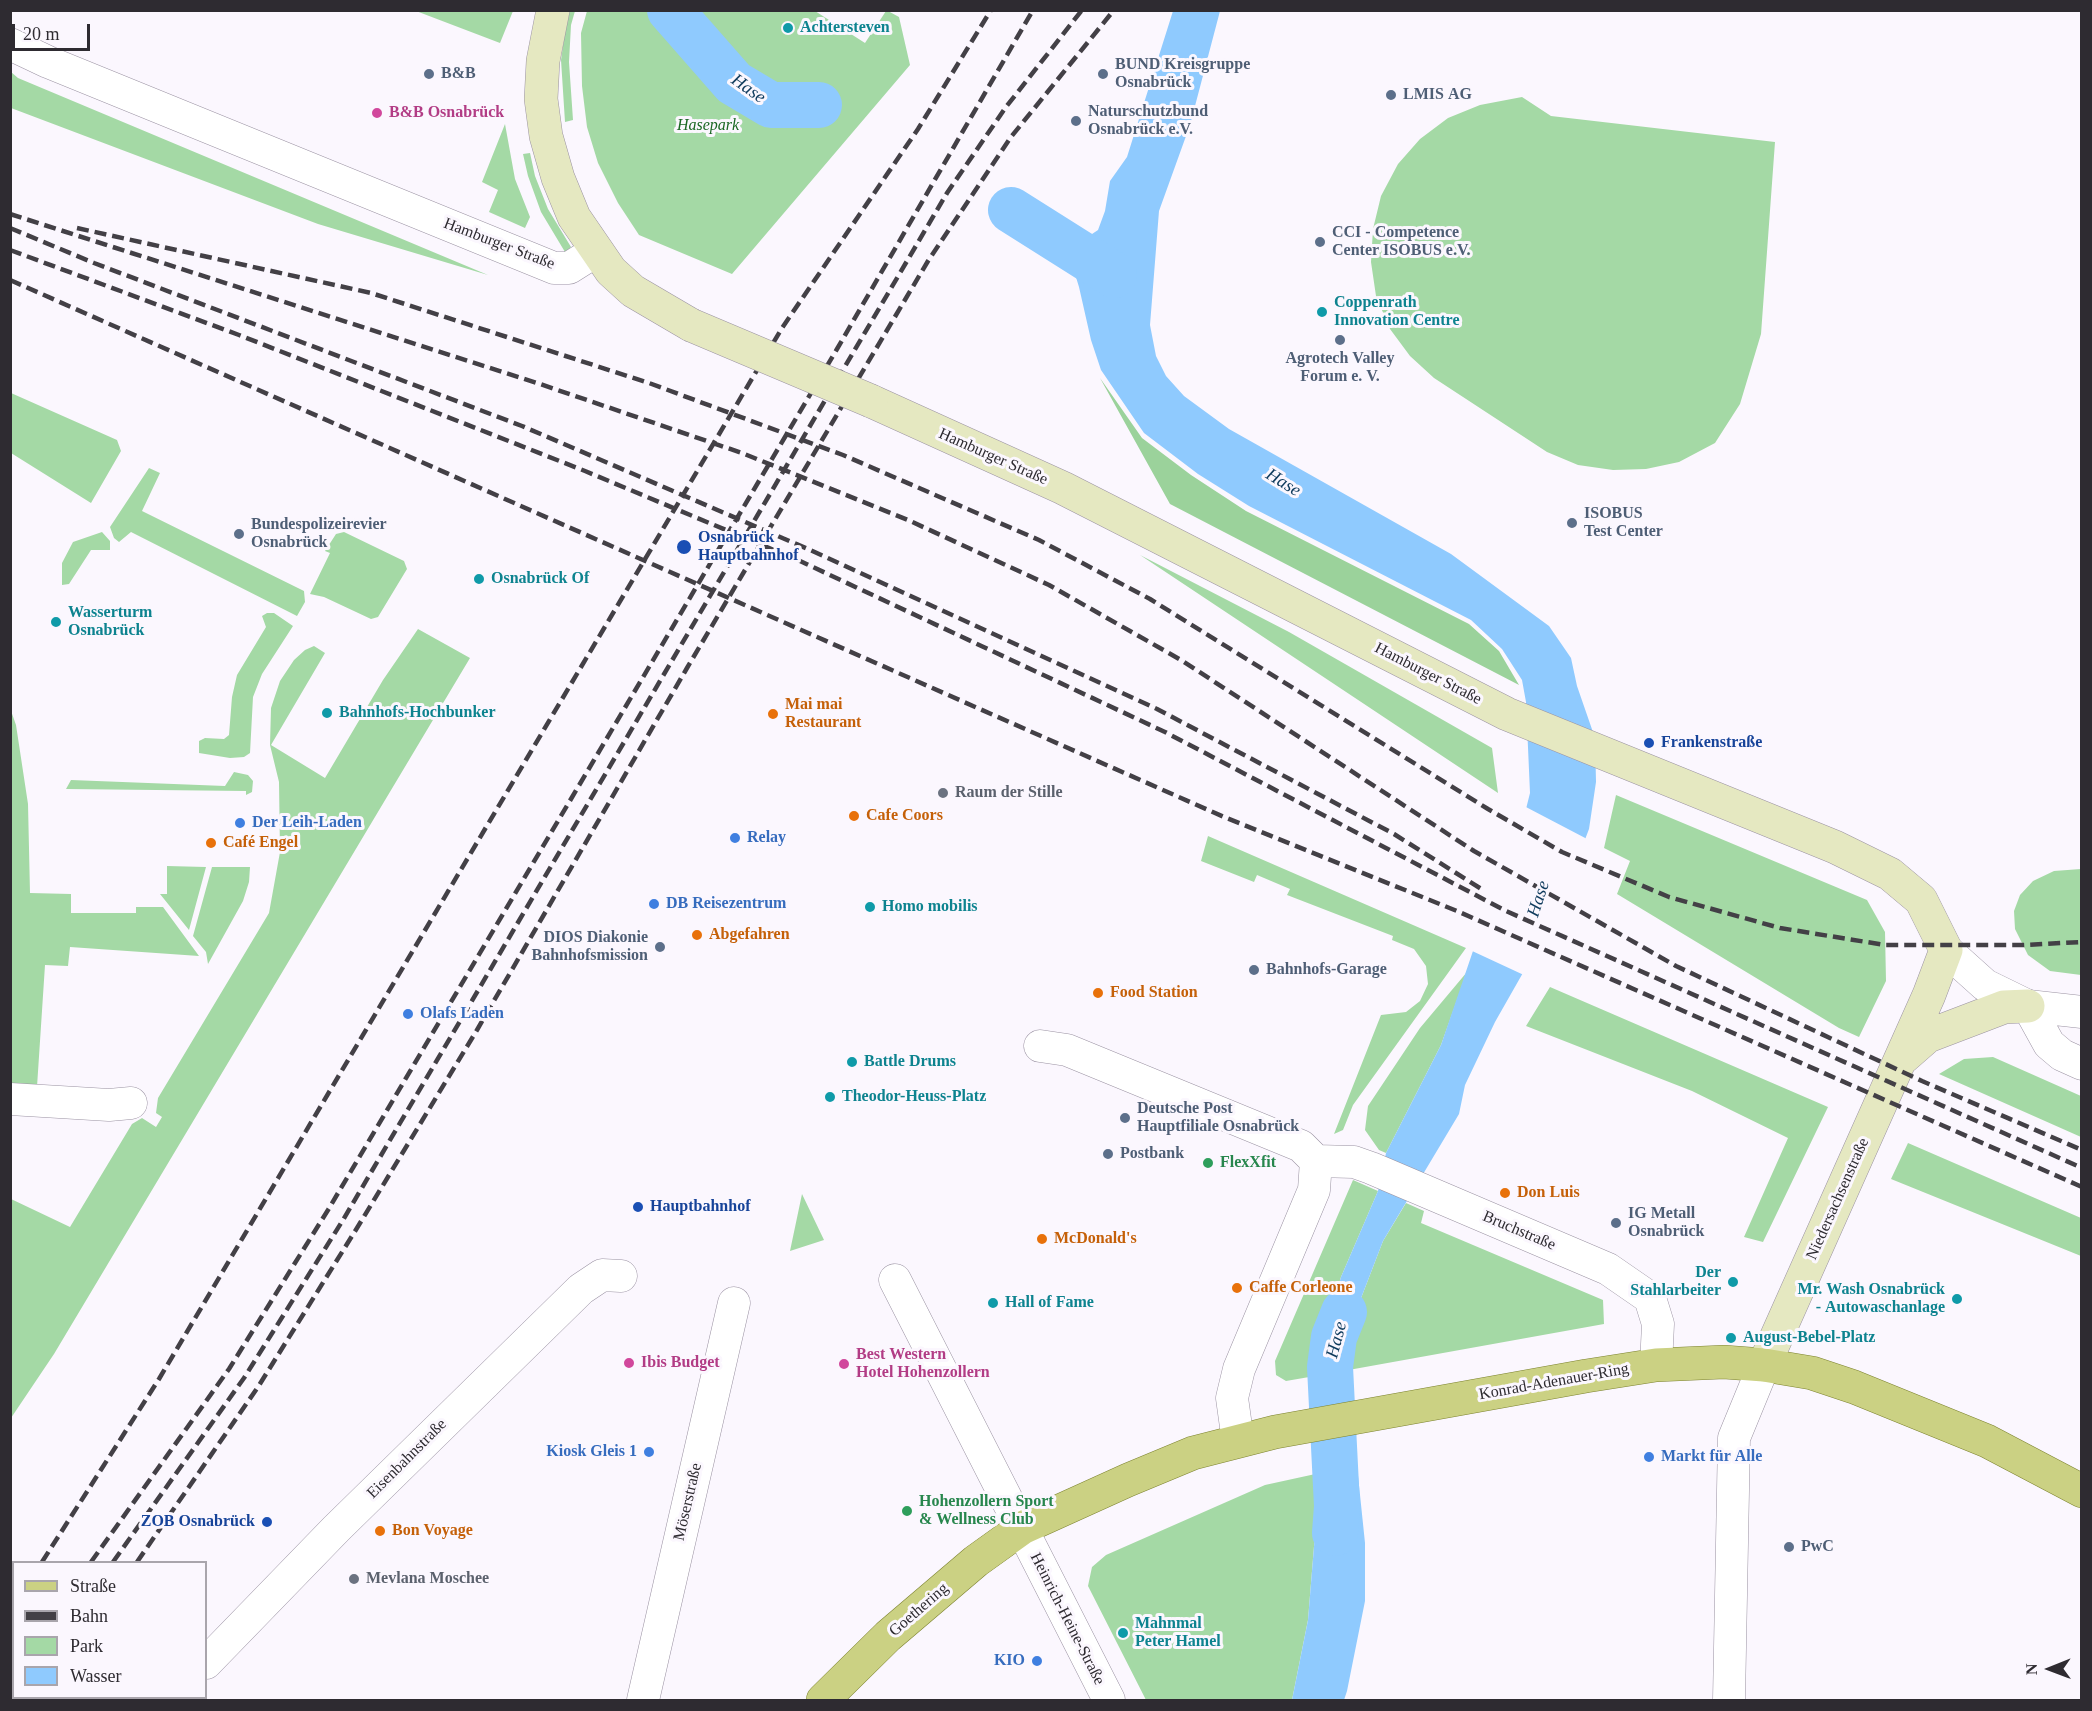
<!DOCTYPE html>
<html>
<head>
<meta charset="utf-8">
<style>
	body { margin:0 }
	#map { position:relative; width:2092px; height:1711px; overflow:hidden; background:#fbf7fe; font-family:"Times New Roman",serif }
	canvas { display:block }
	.frame { position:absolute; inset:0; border:12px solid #2e2b31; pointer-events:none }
	.legend { position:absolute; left:12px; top:1561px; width:195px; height:138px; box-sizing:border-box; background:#fbf7fe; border:2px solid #a9a5ac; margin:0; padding:8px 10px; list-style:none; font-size:18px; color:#2e2b31 }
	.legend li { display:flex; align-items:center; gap:12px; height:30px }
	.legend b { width:30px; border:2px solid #a9a5ac }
	.north { position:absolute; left:2020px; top:1639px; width:60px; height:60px; -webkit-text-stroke:4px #fbf7fe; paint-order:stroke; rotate:269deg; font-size:16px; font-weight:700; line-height:24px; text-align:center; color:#2e2b31 }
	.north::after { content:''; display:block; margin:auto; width:21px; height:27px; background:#2e2b31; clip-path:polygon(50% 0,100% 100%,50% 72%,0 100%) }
	.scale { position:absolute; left:12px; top:24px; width:78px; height:27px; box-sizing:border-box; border:3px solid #2e2b31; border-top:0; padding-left:8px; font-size:18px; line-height:21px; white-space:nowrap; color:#2e2b31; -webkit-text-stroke:4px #fbf7fe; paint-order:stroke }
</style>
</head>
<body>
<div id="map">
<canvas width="2092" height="1711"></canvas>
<div class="frame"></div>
<ul class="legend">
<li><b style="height:8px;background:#cbd183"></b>Straße</li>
<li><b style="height:8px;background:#434046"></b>Bahn</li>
<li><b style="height:16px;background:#a4d9a5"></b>Park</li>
<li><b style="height:16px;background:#8fcafe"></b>Wasser</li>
</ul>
<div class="north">N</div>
<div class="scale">20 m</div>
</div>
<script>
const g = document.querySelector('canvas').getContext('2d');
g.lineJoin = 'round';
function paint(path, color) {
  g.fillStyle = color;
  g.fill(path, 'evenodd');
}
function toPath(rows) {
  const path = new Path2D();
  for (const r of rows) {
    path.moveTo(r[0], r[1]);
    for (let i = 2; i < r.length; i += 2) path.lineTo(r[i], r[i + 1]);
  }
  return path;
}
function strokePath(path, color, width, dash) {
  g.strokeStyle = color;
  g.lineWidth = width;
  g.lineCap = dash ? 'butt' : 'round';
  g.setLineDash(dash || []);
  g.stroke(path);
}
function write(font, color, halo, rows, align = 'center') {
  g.font = font + ' "Times New Roman",serif';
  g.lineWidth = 6;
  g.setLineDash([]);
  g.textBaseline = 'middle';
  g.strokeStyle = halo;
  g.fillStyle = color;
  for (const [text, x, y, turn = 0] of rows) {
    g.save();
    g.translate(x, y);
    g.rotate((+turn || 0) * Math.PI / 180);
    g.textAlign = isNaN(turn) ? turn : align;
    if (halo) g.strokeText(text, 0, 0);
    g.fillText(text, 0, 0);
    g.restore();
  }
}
paint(toPath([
	[416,11,513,11,500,43],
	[568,11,575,11,571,25,569,62,573,120,565,122,561,60],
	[587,11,815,11,865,43,886,11,888,11,899,17,910,65,732,274,639,235,618,203,598,163,587,127,582,86,581,33],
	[11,72,18,78,488,275,318,224,11,108],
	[1522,97,1551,116,1775,142,1761,334,1740,404,1715,443,1679,462,1646,469,1613,470,1578,465,1547,452,1434,378,1410,356,1390,329,1376,296,1371,262,1373,229,1381,196,1398,164,1420,139,1448,118,1480,105],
	[505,124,515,179,530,217,525,228,489,212,498,190,482,182],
	[530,153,535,176,548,209,571,247,565,252,541,212,528,176,523,154],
	[11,393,117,440,121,451,91,503,11,453],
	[149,468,160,473,142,511,304,591,305,602,297,616,131,532,119,542,114,538,110,527],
	[102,532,110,541,110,550,91,550,69,584,62,585,62,563,73,542],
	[344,532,404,561,407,569,378,617,371,619,324,597,310,594,330,553,325,551,336,534],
	[1140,555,1289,632,1492,748,1498,793],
	[267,613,274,613,293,626,262,674,253,697,250,753,244,757,230,758,199,753,199,741,205,738,224,739,229,735,232,697,237,675,266,627,262,616],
	[418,629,470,658,54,1354,11,1418,11,1199,70,1227,132,1124,142,1118,156,1127,162,1117,156,1113,158,1098,269,913,280,852,279,782,270,745,271,708,280,681,294,660,305,650,314,646,325,653,271,745,325,778,383,680],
	[10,708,16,725,28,804,30,893,71,894,71,913,136,913,136,907,163,907,199,956,70,947,68,966,45,965,36,1102,11,1099],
	[234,772,248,775,253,781,252,792,246,795,246,791,66,789,71,780,225,786],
	[1616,795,1867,900,1885,932,1886,981,1859,1037,1839,1028,1617,894,1630,861,1604,848],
	[1208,836,1466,948,1353,1105,1343,1130,1334,1134,1381,1015,1406,1012,1420,1001,1428,984,1426,966,1414,949,1392,940,1393,936,1287,895,1290,889,1257,875,1254,882,1201,861],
	[167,866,206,867,189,930,160,894,167,894],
	[212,867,250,867,249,882,243,901,208,964,206,952,193,936],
	[2081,869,2081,975,2050,971,2028,955,2015,929,2014,911,2020,895,2033,881,2054,871],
	[1467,972,1441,1045,1386,1153,1379,1150,1365,1130,1368,1106,1420,1028],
	[1550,987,1828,1107,1763,1242,1744,1237,1788,1138,1692,1091,1526,1026],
	[1993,1057,2081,1096,2081,1137,1939,1074,1964,1059],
	[1908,1143,2081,1218,2081,1256,1891,1179],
	[1353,1180,1378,1191,1341,1277,1314,1367,1315,1376,1286,1381,1276,1375,1275,1361],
	[802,1194,824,1240,790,1251],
	[1406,1203,1424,1211,1421,1223,1603,1300,1604,1324,1343,1371,1343,1345,1383,1241],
	[1320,1473,1308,1620,1292,1700,1146,1700,1088,1586,1092,1567,1106,1555,1265,1485]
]), '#a4d9a5');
paint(toPath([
	[1100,378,1142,438,1191,475,1246,511,1469,624,1499,651,1519,685,1170,504]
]), '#9bd29b');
paint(toPath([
	[1173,11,1220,11,1190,125,1159,211,1150,325,1156,356,1166,376,1184,396,1229,429,1451,554,1549,626,1571,658,1577,686,1595,738,1596,782,1589,829,1557,913,1495,1022,1465,1085,1459,1114,1383,1241,1343,1345,1343,1371,1315,1376,1314,1367,1341,1277,1378,1191,1386,1153,1441,1045,1474,948,1519,837,1530,793,1526,702,1522,680,1502,649,1471,620,1249,506,1198,474,1144,433,1101,370,1091,340,1079,287,1071,261,1061,250,1061,241,1068,237,1089,236,1098,230,1105,211,1110,181,1127,157],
	[1357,1466,1365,1543,1365,1601,1347,1691,1344,1700,1292,1700,1308,1620,1320,1473]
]), '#8fcafe');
paint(toPath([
	[1524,806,1589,840,1560,915,1526,976,1470,950,1516,836]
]), '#fbf7fe');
strokePath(toPath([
	[670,10,734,83,771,105,819,105],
	[1011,210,1114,275],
	[1335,1533,1337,1506,1330,1367,1334,1337,1344,1312]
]), '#8fcafe', 46);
const street = toPath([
	[10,44,48,62,554,268,569,268,596,251],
	[1946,950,1985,985,2028,1006,2082,1012],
	[2028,1006,2049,1044,2062,1055,2082,1064],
	[1040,1046,1067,1050,1301,1146,1316,1161,1314,1190,1239,1369,1232,1398,1238,1441],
	[10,1099,109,1105,131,1103],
	[1316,1161,1354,1162,1371,1168,1608,1269,1650,1298,1658,1324,1656,1365],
	[895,1280,1109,1700],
	[206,1663,336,1529,581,1289,602,1275,621,1276],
	[169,1700,172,1698],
	[643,1700,734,1303],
	[1729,1700,1734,1438,1764,1365]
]);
const secondary = toPath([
	[553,10,543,61,541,99,546,136,558,178,574,217,611,271,633,291,691,325],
	[871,401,1063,488,1507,714,1835,847,1890,874,1921,900,1946,950,1929,995,1764,1365],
	[1904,1057,1928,1036,2004,1007,2028,1006]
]);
const primary = toPath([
	[823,1700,888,1636,976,1561,1022,1528,1128,1480,1193,1453,1275,1432,1586,1376,1656,1365,1724,1362,1764,1365,1812,1373,1854,1387,1987,1441,2082,1491]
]);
strokePath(street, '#9b93a3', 33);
strokePath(secondary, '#9b93a3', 34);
strokePath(primary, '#7d8331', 34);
strokePath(street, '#fff', 32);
strokePath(secondary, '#e5e8c1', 33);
strokePath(primary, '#cbd183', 33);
strokePath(toPath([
	[10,214,540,384,742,453,908,520,1049,585,1181,660,1474,851,1676,966,1922,1081,2082,1150],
	[10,228,94,263,522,426,808,549,1157,709,1394,834,1483,890],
	[77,228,371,293,649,383,843,455,1039,540,1150,599,1488,809,1562,852,1669,897,1780,928,1885,945,2023,945,2082,942],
	[10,250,239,335,585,471,800,561,1165,732,1506,911,2082,1168],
	[10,280,1224,817,1457,911,2082,1187],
	[42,1562,159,1379,782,328,918,129,991,10],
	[91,1562,229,1369,328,1210,837,349,1033,10],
	[113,1562,244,1378,343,1220,947,193,1006,107,1082,10],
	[137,1562,258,1387,357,1228,477,1030,687,668,928,261,1011,137,1114,10],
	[10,1607,14,1603],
	[10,1665,14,1662],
	[10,1691,14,1687],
	[31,1700,33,1698]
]), '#434046', 4.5, [12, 6]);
const secondaryBridge = toPath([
	[691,325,871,401]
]);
strokePath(secondaryBridge, '#9b93a3', 34, []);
strokePath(secondaryBridge, '#e5e8c1', 33);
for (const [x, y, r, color] of [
	[788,28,6,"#0f9aa8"],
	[429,74,6,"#5c6f8a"],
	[1103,74,6,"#5c6f8a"],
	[1391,95,6,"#5c6f8a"],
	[377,113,6,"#d1479c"],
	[1076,121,6,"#5c6f8a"],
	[1320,242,6,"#5c6f8a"],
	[1322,312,6,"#0f9aa8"],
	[1340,340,6,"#5c6f8a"],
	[1572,523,6,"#5c6f8a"],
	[239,534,6,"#5c6f8a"],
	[684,547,8,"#1a4fb4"],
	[479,579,6,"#0f9aa8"],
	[56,622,6,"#0f9aa8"],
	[327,713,6,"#0f9aa8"],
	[773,714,6,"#e8710a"],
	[1649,743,6,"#1a4fb4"],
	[943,793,6,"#6b7280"],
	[854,816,6,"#e8710a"],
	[240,823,6,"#3f7fe0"],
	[735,838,6,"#3f7fe0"],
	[211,843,6,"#e8710a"],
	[654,904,6,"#3f7fe0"],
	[870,907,6,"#0f9aa8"],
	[697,935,6,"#e8710a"],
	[660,947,6,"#5c6f8a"],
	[1254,970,6,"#5c6f8a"],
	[1098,993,6,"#e8710a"],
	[408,1014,6,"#3f7fe0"],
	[852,1062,6,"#0f9aa8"],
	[830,1097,6,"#0f9aa8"],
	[1125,1118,6,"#5c6f8a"],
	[1108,1154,6,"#5c6f8a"],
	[1208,1163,6,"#2e9e5b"],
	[1505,1193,6,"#e8710a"],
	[638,1207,6,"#1a4fb4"],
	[1616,1223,6,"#5c6f8a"],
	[1042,1239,6,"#e8710a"],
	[1733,1282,6,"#0f9aa8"],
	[1237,1288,6,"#e8710a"],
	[1957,1299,6,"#0f9aa8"],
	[993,1303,6,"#0f9aa8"],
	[1731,1338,6,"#0f9aa8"],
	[629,1363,6,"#d1479c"],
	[844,1364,6,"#d1479c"],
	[649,1452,6,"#3f7fe0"],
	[1649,1457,6,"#3f7fe0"],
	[907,1511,6,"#2e9e5b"],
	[267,1522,6,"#1a4fb4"],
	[380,1531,6,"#e8710a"],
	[1789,1547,6,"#5c6f8a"],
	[354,1579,6,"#6b7280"],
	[1123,1633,6,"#0f9aa8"],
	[1037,1661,6,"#3f7fe0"]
]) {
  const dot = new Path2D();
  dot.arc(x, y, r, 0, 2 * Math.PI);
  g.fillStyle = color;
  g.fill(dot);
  strokePath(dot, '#fbf7fe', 2);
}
write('bold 16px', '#0d838f', '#fbf7fe', [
	["Achtersteven",800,28],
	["Coppenrath",1334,303],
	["Innovation Centre",1334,321],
	["Osnabrück Of",491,579],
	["Wasserturm",68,613],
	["Osnabrück",68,631],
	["Bahnhofs-Hochbunker",339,713],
	["Homo mobilis",882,907],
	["Battle Drums",864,1062],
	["Theodor-Heuss-Platz",842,1097],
	["Der",1721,1273,"right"],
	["Stahlarbeiter",1721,1291,"right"],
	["Mr. Wash Osnabrück",1945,1290,"right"],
	["- Autowaschanlage",1945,1308,"right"],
	["Hall of Fame",1005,1303],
	["August-Bebel-Platz",1743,1338],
	["Mahnmal",1135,1624],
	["Peter Hamel",1135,1642]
], 'left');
write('bold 16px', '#4e5e75', '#fbf7fe', [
	["BUND Kreisgruppe",1115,65],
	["Osnabrück",1115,83],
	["B&B",441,74],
	["LMIS AG",1403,95],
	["Naturschutzbund",1088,112],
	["Osnabrück e.V.",1088,130],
	["CCI - Competence",1332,233],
	["Center ISOBUS e.V.",1332,251],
	["Agrotech Valley",1340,359,"center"],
	["Forum e. V.",1340,377,"center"],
	["ISOBUS",1584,514],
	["Test Center",1584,532],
	["Bundespolizeirevier",251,525],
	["Osnabrück",251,543],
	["DIOS Diakonie",648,938,"right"],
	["Bahnhofsmission",648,956,"right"],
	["Bahnhofs-Garage",1266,970],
	["Deutsche Post",1137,1109],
	["Hauptfiliale Osnabrück",1137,1127],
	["Postbank",1120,1154],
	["IG Metall",1628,1214],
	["Osnabrück",1628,1232],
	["PwC",1801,1547]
], 'left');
write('bold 16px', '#b23c85', '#fbf7fe', [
	["B&B Osnabrück",389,113],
	["Best Western",856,1355],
	["Hotel Hohenzollern",856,1373],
	["Ibis Budget",641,1363]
], 'left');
write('italic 16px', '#1b6824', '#fbf7fe', [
	["Hasepark",708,126]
]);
write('16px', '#2e2b31', '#fbf7fe', [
	["Hamburger Straße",499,244,21],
	["Hamburger Straße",993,457,24],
	["Hamburger Straße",1428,674,27],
	["Niedersachsenstraße",1838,1199,-66],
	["Bruchstraße",1519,1231,23],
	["Konrad-Adenauer-Ring",1554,1382,-10],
	["Eisenbahnstraße",407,1459,-45],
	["Möserstraße",688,1502,-77],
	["Goethering",919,1610,-41],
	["Heinrich-Heine-Straße",1067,1619,63]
]);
write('bold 16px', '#164399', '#fbf7fe', [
	["Osnabrück",698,538],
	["Hauptbahnhof",698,556],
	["Frankenstraße",1661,743],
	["Hauptbahnhof",650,1207],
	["ZOB Osnabrück",255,1522,"right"]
], 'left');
write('bold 16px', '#c56008', '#fbf7fe', [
	["Mai mai",785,705],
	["Restaurant",785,723],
	["Cafe Coors",866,816],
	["Café Engel",223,843],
	["Abgefahren",709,935],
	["Food Station",1110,993],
	["Don Luis",1517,1193],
	["McDonald's",1054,1239],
	["Caffe Corleone",1249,1288],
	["Bon Voyage",392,1531]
], 'left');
write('bold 16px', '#5b616d', '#fbf7fe', [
	["Raum der Stille",955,793],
	["Mevlana Moschee",366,1579]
], 'left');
write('bold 16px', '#366cbe', '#fbf7fe', [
	["Der Leih-Laden",252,823],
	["Relay",747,838],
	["DB Reisezentrum",666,904],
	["Olafs Laden",420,1014],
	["Kiosk Gleis 1",637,1452,"right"],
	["Markt für Alle",1661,1457],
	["KIO",1025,1661,"right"]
], 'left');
write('bold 16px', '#27864d', '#fbf7fe', [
	["FlexXfit",1220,1163],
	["Hohenzollern Sport",919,1502],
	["& Wellness Club",919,1520]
], 'left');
write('italic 18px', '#0f3b5d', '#fbf7fe', [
	["Hase",748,89,35],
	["Hase",1283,483,32],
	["Hase",1539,899,-72],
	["Hase",1337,1340,-75]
]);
</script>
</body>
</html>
